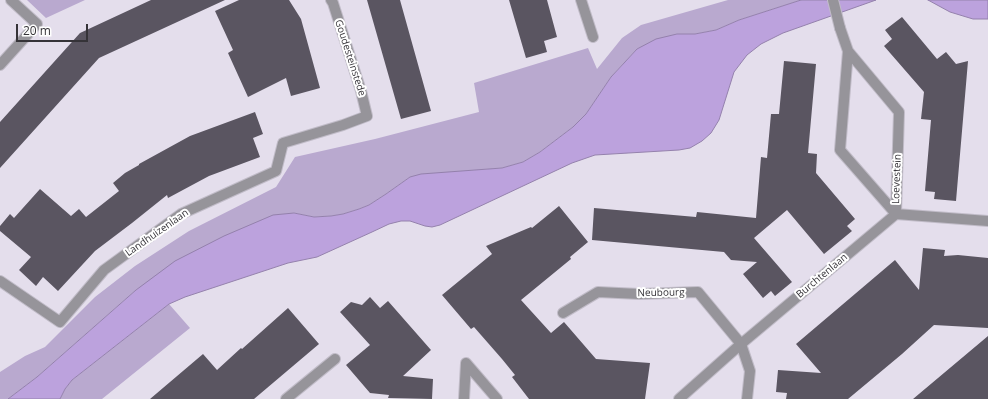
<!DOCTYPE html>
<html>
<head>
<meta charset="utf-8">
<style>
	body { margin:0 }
	#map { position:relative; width:988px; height:399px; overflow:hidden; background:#e4deec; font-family:"Open Sans",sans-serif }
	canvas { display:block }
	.scale { position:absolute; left:16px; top:24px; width:72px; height:18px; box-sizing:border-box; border:2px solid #353338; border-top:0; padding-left:5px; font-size:12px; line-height:14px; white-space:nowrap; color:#353338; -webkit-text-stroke:3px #fff; paint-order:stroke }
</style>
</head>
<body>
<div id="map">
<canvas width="988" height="399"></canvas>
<div class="scale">20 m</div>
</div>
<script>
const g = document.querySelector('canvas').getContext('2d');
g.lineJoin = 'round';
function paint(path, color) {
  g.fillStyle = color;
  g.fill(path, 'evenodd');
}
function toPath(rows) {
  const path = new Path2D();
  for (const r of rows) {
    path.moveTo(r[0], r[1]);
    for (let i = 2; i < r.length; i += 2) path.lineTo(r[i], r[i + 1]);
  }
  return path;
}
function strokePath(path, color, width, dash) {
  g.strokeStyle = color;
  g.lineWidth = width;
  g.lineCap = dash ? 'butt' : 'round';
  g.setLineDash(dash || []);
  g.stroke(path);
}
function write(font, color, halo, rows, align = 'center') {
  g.font = font + ' "Open Sans",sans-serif';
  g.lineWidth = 4;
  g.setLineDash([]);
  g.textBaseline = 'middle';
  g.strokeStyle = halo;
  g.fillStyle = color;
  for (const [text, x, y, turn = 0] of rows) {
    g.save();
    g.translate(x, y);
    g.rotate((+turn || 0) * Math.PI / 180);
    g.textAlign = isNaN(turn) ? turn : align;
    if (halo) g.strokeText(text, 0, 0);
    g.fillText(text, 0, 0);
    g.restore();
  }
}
paint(toPath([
	[27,0,85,0,46,18],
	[728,0,801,0,739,20,716,30,695,34,677,34,637,49,625,62,611,77,586,114,573,127,540,152,523,162,502,168,410,177,386,194,369,205,359,209,343,214,331,216,314,217,294,213,136,290,37,377,8,399,0,399,0,372,25,356,45,347,95,297,135,266,189,231,276,187,295,157,375,139,479,112,474,83,588,48,597,69,622,38,641,25],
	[169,304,190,328,102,399,60,399,65,389,72,380]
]), '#b9a9cf');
const water = toPath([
	[801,0,876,0,783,33,761,44,747,55,734,72,719,120,711,133,702,141,690,148,679,150,595,155,572,163,440,225,432,227,425,226,410,221,401,221,389,224,372,232,317,257,288,263,185,297,169,304,72,380,65,389,60,399,8,399,37,377,136,290,175,261,224,236,273,215,294,213,314,217,331,216,343,214,359,209,369,205,386,194,410,177,421,174,502,168,523,162,540,152,573,127,586,114,611,77,625,62,637,49,656,39,677,34,695,34,716,30,739,20,801,0],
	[928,0,988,0,988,19,973,19,950,12,928,0]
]);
paint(water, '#bca2dd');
strokePath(water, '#9481ac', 1);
paint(toPath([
	[151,0,225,0,99,58,0,168,0,122,80,33],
	[239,0,289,0,301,19,320,88,291,96,286,78,248,97,228,53,233,50,215,11],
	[367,0,400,0,431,111,401,119],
	[509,0,547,0,557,37,544,41,547,52,526,58],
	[902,17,937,59,946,52,956,64,968,61,956,201,934,199,935,192,925,191,931,120,921,119,924,92,884,46,892,39,885,30],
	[784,61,816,64,808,153,817,154,816,173,855,219,847,226,852,231,824,254,787,210,754,238,792,282,775,296,771,291,763,298,743,274,757,262,731,260,724,252,592,240,594,208,696,217,697,212,756,218,761,157,767,158,771,114,779,114],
	[255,112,263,134,253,138,260,157,209,176,168,198,167,195,132,223,95,251,58,291,43,277,36,286,19,270,31,257,0,231,0,226,10,214,14,218,40,189,71,216,79,209,86,217,119,191,113,183,125,173,139,165,139,164,190,136],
	[559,206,588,242,570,257,571,259,521,300,551,333,564,322,596,359,650,363,645,399,529,399,512,377,515,375,502,359,474,327,471,329,442,295,492,254,486,246,531,227,532,228],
	[923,248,945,250,944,256,958,255,988,258,988,328,934,325,902,354,848,399,786,399,787,393,776,392,778,370,821,373,796,344,895,260,919,290],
	[370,297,380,308,388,301,431,350,403,376,433,379,432,399,388,398,389,395,370,393,346,365,370,345,340,312,351,302,362,305],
	[288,308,319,344,254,399,150,399,203,354,217,370,241,348,242,349],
	[988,336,988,399,913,399]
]), '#5a5561');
const service = toPath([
	[741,344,750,371,747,399]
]);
const pedestrian = toPath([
	[833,0,840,28]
]);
const minor = toPath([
	[581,0,593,37],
	[840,28,848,51,840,150,896,214,899,112,848,51],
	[0,65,37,24,11,0],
	[0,281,60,322,104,270,181,214,276,171,283,143,343,125,367,116,361,91,333,3,331,0],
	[563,313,598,292,639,294,698,292,741,344],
	[286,399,335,359],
	[464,399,466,363,497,399],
	[679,399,741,344,896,214,988,221]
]);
strokePath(service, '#c1bcc8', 12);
strokePath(pedestrian, '#c1bcc8', 12);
strokePath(minor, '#c1bcc8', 12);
strokePath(service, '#96949a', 10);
strokePath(pedestrian, '#96949a', 10);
strokePath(minor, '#96949a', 10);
write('10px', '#353338', '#fff', [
	["Goudesteinstede",350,58,72],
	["Loevestein",897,179,-88],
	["Landhuizenlaan",157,233,-35],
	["Burchtenlaan",822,276,-40],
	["Neubourg",661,293,-1]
]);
</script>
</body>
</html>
